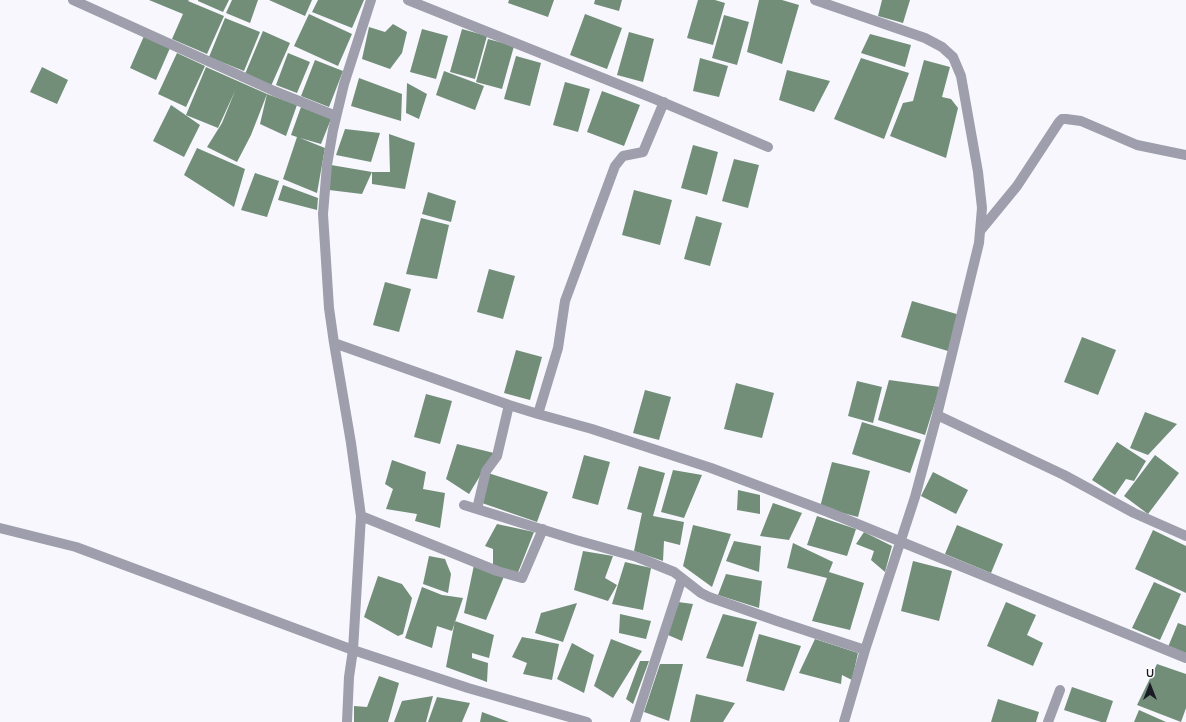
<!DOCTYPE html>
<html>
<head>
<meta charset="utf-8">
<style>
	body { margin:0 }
	#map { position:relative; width:1186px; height:722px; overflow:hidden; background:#f7f7fd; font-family:"Nunito Sans",sans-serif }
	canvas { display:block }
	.north { position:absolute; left:1130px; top:666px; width:40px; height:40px; -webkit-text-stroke:3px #fff; paint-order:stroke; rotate:0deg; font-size:11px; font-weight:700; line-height:16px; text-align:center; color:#1b1b26 }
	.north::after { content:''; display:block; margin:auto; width:14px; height:18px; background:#1b1b26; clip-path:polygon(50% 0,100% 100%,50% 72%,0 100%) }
</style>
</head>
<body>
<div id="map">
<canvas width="1186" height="722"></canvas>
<div class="north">U</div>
</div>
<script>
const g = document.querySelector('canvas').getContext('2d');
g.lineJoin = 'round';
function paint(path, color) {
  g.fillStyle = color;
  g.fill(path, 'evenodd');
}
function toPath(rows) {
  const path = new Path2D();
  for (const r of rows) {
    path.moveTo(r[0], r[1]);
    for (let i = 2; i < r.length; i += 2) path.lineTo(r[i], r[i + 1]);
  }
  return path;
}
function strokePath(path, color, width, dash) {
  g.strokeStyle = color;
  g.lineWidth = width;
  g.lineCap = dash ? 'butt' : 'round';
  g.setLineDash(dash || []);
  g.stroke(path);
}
paint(toPath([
	[149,0,189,0,188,1,224,16,207,54,172,39,183,14],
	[198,0,229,0,223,12,198,1],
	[232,0,258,0,250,23,226,13],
	[269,0,312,0,305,16],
	[318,0,364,0,352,28,312,12],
	[509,0,554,0,548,17,508,3],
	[595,0,622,0,619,11,594,4],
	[698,0,715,0,725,3,713,45,687,38],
	[759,0,782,0,799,5,782,64,747,52],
	[882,0,910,0,903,23,878,16],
	[309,14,352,34,338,66,294,46],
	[585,14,622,28,607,69,570,55],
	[724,15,749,22,737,65,712,58],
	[225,18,260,32,244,71,209,57],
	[393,24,407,32,402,53,390,69,362,59,369,27,385,32],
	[422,29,448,36,436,79,410,72],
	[462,29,487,36,475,79,450,72],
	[263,31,290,43,271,86,245,74],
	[629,32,654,39,643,82,617,75],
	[870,34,911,45,905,67,861,53],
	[144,36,170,48,156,80,130,68],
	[488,39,514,46,502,89,476,82],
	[177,53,205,66,186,107,158,94],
	[288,53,310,62,297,93,276,85],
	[516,56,541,63,530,106,504,99],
	[700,58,728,66,719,97,693,91],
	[861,58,909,73,884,139,834,119],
	[315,60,343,71,329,107,301,96],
	[924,60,950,67,942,97,951,99,958,108,946,158,890,136,903,103,913,101],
	[42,67,68,80,57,104,30,92],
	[206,67,267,94,251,135,237,162,207,147,222,123,235,91,218,128,186,115],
	[787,70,830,81,814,112,779,100],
	[444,71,484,86,475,110,436,95],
	[359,78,402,94,401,121,351,106],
	[565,82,590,89,578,132,553,125],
	[407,83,427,94,419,119,406,113],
	[602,91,640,105,624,146,587,132],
	[267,94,297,105,286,136,260,124],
	[171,105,200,125,184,157,153,141],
	[301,107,331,119,321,144,300,138,325,148,317,193,283,179,297,137,291,135],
	[345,129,380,133,371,162,336,155],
	[389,134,415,143,405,189,372,184,372,172,362,194,329,190,331,165,372,172,390,172],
	[693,145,718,152,707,195,681,188],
	[197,148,245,169,234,207,184,175],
	[734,159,759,165,748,208,722,201],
	[255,173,279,181,267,217,241,210],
	[283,185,318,198,317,210,278,200],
	[634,190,672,200,660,245,622,235],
	[428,192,456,201,451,222,422,214],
	[696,216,722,223,710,266,684,259],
	[421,218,449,225,437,279,406,274],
	[489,269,515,276,503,319,477,312],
	[385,282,411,289,399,332,373,325],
	[912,301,960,315,948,351,901,337],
	[1082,337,1116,350,1098,395,1064,382],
	[516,350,542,357,530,400,504,393],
	[889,380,940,387,925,435,878,420],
	[857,381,882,387,873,423,848,416],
	[736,383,774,393,762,438,724,429],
	[645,390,671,397,659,440,633,433],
	[426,394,452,401,440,444,414,437],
	[1145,412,1177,424,1148,455,1130,448],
	[862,422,921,440,910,473,852,454],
	[1117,442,1146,461,1134,481,1126,479,1115,495,1092,480],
	[457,444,494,453,469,494,446,479],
	[584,455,610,462,598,505,572,498],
	[1155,455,1179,473,1148,514,1124,496],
	[392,460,426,472,423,489,445,493,440,528,415,521,417,514,386,509,393,489,385,484],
	[832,462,870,471,858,517,820,507],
	[639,466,665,473,653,516,684,522,680,545,664,541,663,561,634,551,642,513,627,509],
	[673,470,702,475,684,518,661,512],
	[933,472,968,490,956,514,921,496],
	[488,473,548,492,537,522,482,503],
	[738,490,760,495,760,514,737,510],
	[773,503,802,513,789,540,760,536],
	[817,516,856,529,847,556,807,545],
	[497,524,534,532,517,575,493,566,493,549,485,546],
	[693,525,731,534,712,587,683,566],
	[957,525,1003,544,991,573,945,554],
	[1153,530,1186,546,1186,593,1135,569],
	[864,532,892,546,885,572,871,560,874,551,856,544],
	[734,541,761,546,759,572,726,561],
	[793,543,833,562,829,572,864,583,850,630,812,621,827,578,787,568],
	[583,551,613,556,605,578,617,585,608,601,574,590],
	[429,556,445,559,451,574,448,593,423,584],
	[913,561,952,571,939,621,901,611],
	[625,562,651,568,643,610,612,604],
	[474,565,505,574,486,620,464,613],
	[726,574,762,581,759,608,718,595],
	[378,576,402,584,412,598,403,634,398,636,364,617],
	[1154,582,1181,594,1160,640,1132,628],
	[422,587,442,595,463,598,452,631,437,626,432,648,405,638],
	[678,602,693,604,682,641,668,635],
	[1006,602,1036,615,1027,635,1043,643,1033,666,987,646],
	[577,603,563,642,535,633,541,613],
	[620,614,651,621,646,639,619,633],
	[723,614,757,622,743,667,706,658],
	[455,621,494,635,489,658,472,653,472,658,488,663,487,682,446,667],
	[1178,623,1186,626,1186,653,1168,647],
	[759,634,801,646,784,691,746,681],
	[522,637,559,644,552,680,523,674,527,663,512,657],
	[611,639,642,651,613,698,594,686],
	[815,639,858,653,852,680,842,675,841,684,799,673],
	[572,643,594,655,584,693,557,679],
	[640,661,649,661,633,704,626,699],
	[660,664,683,664,669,721,644,712],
	[1157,664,1186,674,1186,708,1181,722,1137,705],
	[379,676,399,683,388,722,354,722,354,706,367,707],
	[1072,687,1113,701,1106,722,1101,722,1064,710],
	[696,694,735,703,723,722,690,722],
	[433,696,426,722,394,722,402,701],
	[437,697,470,703,462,722,428,722],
	[998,699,1039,712,1036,722,991,722],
	[1139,710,1166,722,1134,722],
	[482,712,509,722,480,722]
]), '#728e79');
strokePath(toPath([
	[73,0,274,91,336,116],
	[408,0,655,99,768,147],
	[815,0,925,38,942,47,953,57,961,76,978,172,982,208,979,243,937,415,915,497,865,650,844,722],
	[980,231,1017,186,1059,122,1062,119,1066,119,1081,121,1137,145,1186,155],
	[334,343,509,405,538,414,592,429,711,468,828,512,1186,658],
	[538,414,558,348,565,301,615,166,623,156,643,152,664,102],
	[937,415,1064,475,1134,513,1186,536],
	[464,505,576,540,637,557,674,572,701,593,709,597,777,621,865,650],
	[477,509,486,471,497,456,509,405],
	[361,516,497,571,522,578,543,529],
	[0,528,76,547,353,650,468,688,587,722],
	[347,722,349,677,353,650,361,516,351,443,334,343,329,308,323,214,327,165,333,130,344,84,371,0],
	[635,722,682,578],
	[1048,722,1060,690]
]), '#9e9eac', 10);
</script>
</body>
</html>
